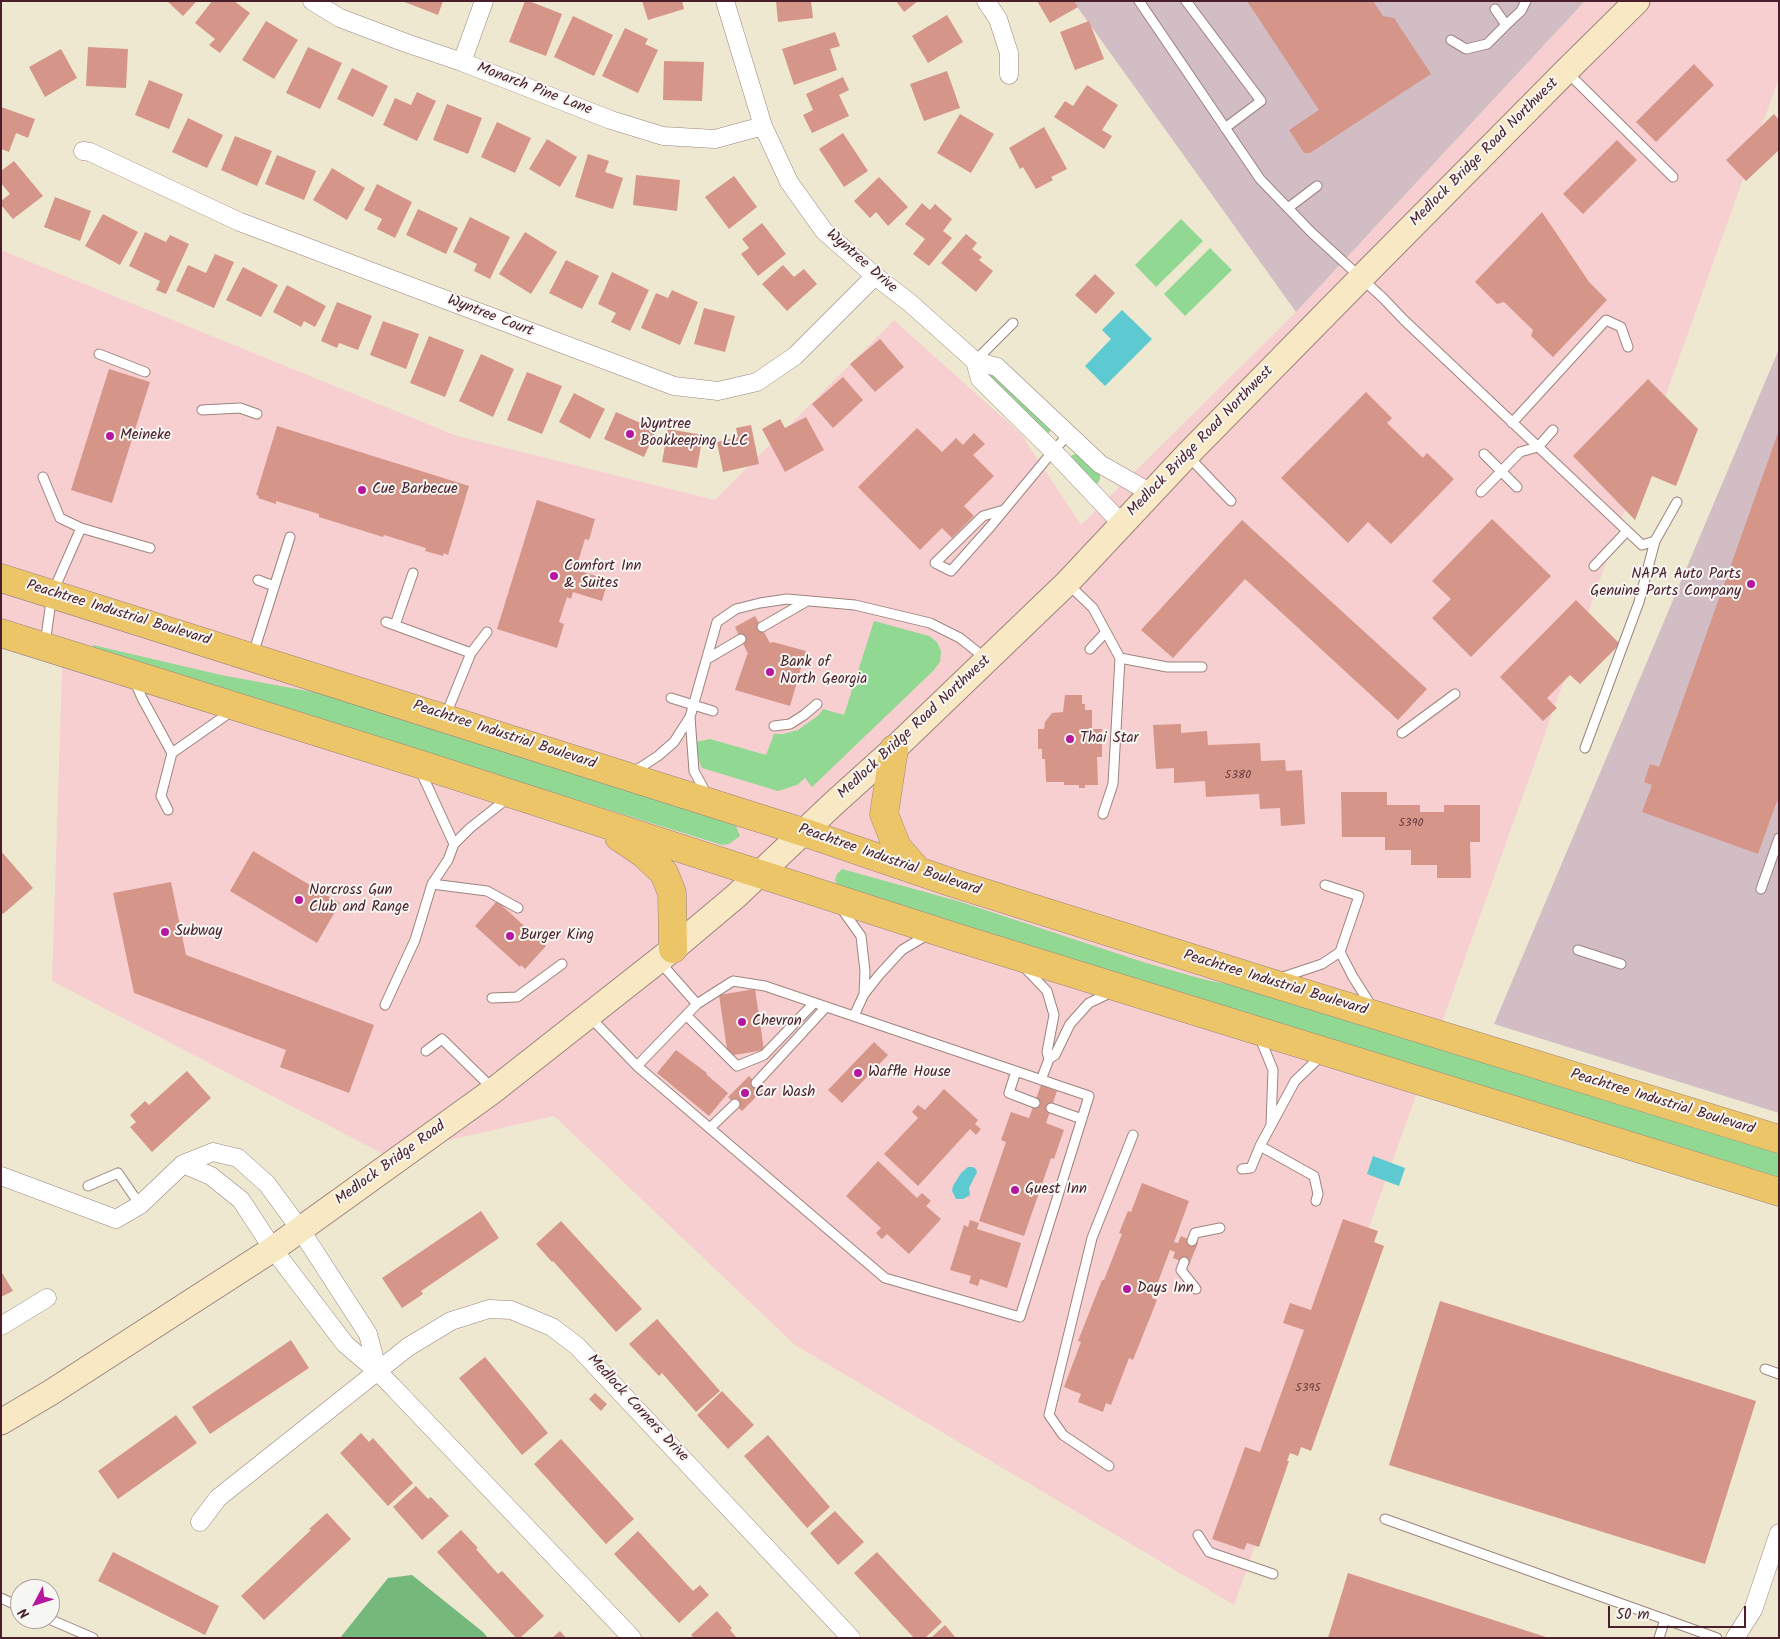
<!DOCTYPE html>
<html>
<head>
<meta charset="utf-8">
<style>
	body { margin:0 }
	#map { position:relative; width:1780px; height:1639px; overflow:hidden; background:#eee8d1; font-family:Kalam,sans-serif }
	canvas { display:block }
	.frame { position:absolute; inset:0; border:2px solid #4a1f2b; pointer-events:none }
	.north { position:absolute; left:10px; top:1579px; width:50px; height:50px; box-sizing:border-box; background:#f6f6f2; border:1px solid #b1a0a2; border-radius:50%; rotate:230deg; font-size:14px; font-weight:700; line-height:20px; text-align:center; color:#4a1f2b }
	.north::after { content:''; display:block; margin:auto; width:18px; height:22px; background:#b5179e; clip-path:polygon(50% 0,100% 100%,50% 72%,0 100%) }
	.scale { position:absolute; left:1608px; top:1606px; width:138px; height:22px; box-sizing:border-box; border:2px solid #4a1f2b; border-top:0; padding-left:6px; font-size:15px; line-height:18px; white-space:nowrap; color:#4a1f2b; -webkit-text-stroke:4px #f6f6f2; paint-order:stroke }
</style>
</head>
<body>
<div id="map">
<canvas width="1780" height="1639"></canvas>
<div class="frame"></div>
<div class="north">N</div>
<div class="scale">50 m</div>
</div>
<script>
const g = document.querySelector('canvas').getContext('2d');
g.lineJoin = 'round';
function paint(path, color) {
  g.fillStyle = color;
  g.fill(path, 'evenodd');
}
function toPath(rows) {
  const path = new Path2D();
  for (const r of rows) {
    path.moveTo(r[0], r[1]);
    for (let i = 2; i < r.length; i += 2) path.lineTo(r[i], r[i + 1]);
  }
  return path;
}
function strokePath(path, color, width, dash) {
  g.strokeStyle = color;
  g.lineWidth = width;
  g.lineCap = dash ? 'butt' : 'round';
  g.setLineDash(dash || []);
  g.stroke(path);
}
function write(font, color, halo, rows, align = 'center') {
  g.font = font + ' Kalam,sans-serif';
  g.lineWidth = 4;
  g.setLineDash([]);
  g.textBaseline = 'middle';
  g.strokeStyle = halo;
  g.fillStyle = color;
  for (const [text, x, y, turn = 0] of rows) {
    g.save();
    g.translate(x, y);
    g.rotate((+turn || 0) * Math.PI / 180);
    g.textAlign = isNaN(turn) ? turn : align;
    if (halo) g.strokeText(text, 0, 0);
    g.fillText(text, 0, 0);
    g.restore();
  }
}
paint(toPath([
	[1585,1,1779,1,1779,78,1234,1605,795,1345,554,1116,385,1155,52,981,63,641,1,621,1,250,457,436,715,500,894,320,1021,434,1081,525,1296,312]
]), '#f7cfd0');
paint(toPath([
	[1073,1,1585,1,1296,312],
	[1779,349,1779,1113,1494,1024]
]), '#d2bdc5');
paint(toPath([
	[1181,219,1203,241,1156,287,1135,265],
	[1210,248,1232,270,1185,316,1164,294],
	[993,372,1050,426,1050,432,1046,434,987,378,990,373],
	[1077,454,1100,474,1100,479,1098,483,1095,484,1070,458,1072,455],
	[874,621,929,636,937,642,941,651,940,662,933,671,812,787,805,778,797,785,778,791,702,768,695,751,696,742,710,739,766,755,774,734,783,734,798,730,819,715,823,709,844,715],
	[93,645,221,675,324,694,574,771,723,820,736,826,740,836,729,844,722,845,281,708,92,655],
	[842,869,961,902,1146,963,1206,980,1264,991,1565,1083,1779,1153,1779,1177,839,889,835,880,837,874]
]), '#91d892');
paint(toPath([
	[412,1575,483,1632,488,1638,340,1638,388,1578]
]), '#74b87c');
paint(toPath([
	[1122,310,1152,339,1105,386,1085,366,1111,339,1102,330],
	[1373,1156,1405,1168,1399,1186,1367,1174],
	[968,1167,973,1167,976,1169,977,1172,969,1188,970,1195,963,1199,956,1199,952,1191,953,1186,961,1173]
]), '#5ccad0');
paint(toPath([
	[167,1,197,1,183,16],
	[212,1,234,1,250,13,220,53,209,45,215,39,195,23],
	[402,1,443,1,438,15],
	[525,1,529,1,562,14,546,56,509,42],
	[642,1,682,1,684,9,648,20],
	[776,1,811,1,813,18,778,22],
	[896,1,918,1,904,12],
	[1037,1,1074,1,1078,7,1050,23],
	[1247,1,1373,1,1383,16,1394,18,1431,74,1310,153,1304,153,1289,130,1319,110],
	[947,15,963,42,928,63,912,36],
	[573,16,613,35,594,76,554,57],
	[266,21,298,40,274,79,242,60],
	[1089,21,1104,59,1075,70,1060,32],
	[625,28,648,39,645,44,658,50,638,93,602,76],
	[835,32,840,46,830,49,837,70,794,85,782,49],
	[88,47,128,49,126,88,86,86],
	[308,47,342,63,320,109,286,93],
	[61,49,77,78,45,97,29,67],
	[664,61,704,62,702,101,663,100],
	[1694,64,1714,85,1656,142,1636,122],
	[352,68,388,86,373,117,337,99],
	[947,71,960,108,924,121,910,84],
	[843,77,849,90,839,95,849,116,812,133,803,115,813,110,806,94],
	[149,80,183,94,169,129,135,115],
	[1087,85,1118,105,1102,130,1112,136,1104,149,1054,117,1065,101,1073,106],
	[417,92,436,101,417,141,383,125,395,98,411,105],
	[447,104,482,118,468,154,433,140],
	[1,107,35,119,28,138,16,133,9,152,1,149],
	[960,114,994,134,971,173,937,153],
	[1774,114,1779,120,1779,150,1746,181,1726,160],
	[188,118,223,135,207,168,172,152],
	[497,122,531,138,515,173,481,157],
	[1044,127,1067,169,1051,177,1053,180,1036,189,1023,167,1020,169,1009,148],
	[843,133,868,171,844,187,819,149],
	[235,136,272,151,257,186,221,170],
	[547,139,577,157,560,187,529,169],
	[1617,140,1637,160,1583,214,1563,194],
	[588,154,609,161,605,172,623,178,613,209,575,197],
	[277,155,316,171,304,200,265,184],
	[14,161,43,196,13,219,1,205,1,201,10,194,1,183,1,171],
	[332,168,365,188,347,220,313,200],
	[636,175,680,180,677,211,633,205],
	[734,176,757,207,729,229,705,197],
	[879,177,908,207,888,226,876,212,870,218,854,201],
	[377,184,412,202,395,238,377,229,382,219,364,210],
	[55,197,91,211,80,241,44,227],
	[922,203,930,210,935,204,952,219,943,231,952,238,929,266,913,254,925,239,905,224],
	[418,209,458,228,446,254,406,235],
	[1542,212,1589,282,1607,300,1553,357,1531,336,1533,330,1504,302,1497,304,1475,282],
	[103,214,138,232,120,265,85,246],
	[470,217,510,237,490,279,474,271,477,264,453,252],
	[762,223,786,254,758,276,741,254,749,248,742,239],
	[145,232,166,242,170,235,189,244,166,294,156,290,160,281,129,266],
	[525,232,557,252,531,294,499,274],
	[966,234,977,243,972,249,982,257,979,260,993,271,976,292,941,263],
	[215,254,234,262,214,308,176,291,188,265,206,273],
	[566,260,599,276,582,309,549,293],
	[783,265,794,277,804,269,817,284,787,311,762,284],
	[243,267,278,285,261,317,226,300],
	[612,272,649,290,630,331,611,322,616,313,598,304],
	[1095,274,1115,293,1096,314,1075,295],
	[287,285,326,306,315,327,304,321,301,327,273,312],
	[672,290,698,302,680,345,641,328,656,293,668,298],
	[337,302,372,316,358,350,339,343,337,348,321,341],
	[704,308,735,316,725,352,694,344],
	[383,321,419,334,406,369,370,355],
	[429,336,464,350,445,397,410,383],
	[880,339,904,367,875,392,850,364],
	[481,354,514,369,493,417,459,401],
	[109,369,150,382,112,503,71,490],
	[527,372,562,386,542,434,507,420],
	[843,377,863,400,833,428,812,404],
	[1648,379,1698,429,1676,486,1652,476,1635,520,1573,456],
	[1366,392,1392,418,1387,423,1423,458,1427,453,1454,479,1391,544,1368,522,1348,543,1281,478],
	[574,393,605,409,590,439,559,422],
	[616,412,656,430,644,457,604,439],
	[806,417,824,450,785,472,762,429,780,419,785,428],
	[751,425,759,464,723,472,717,442,738,437,736,428],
	[277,426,469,486,448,555,444,553,443,556,425,551,426,548,384,535,383,537,319,517,319,514,276,501,276,504,258,498,259,496,256,495],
	[917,428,942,452,956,438,963,445,974,433,985,444,973,455,994,476,964,506,974,516,952,538,942,528,920,550,858,487],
	[668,429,703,435,697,468,662,462],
	[1779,430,1779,802,1777,801,1758,854,1642,812,1652,785,1644,782,1650,764,1659,767],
	[537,500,595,519,589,540,585,539,577,565,581,566,580,571,608,580,602,601,573,592,571,599,567,597,559,622,564,624,557,648,497,629],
	[1492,519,1551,576,1471,657,1432,618,1451,599,1432,581],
	[1242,520,1427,689,1398,720,1245,579,1173,658,1141,630],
	[1576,600,1620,644,1580,684,1570,675,1547,698,1557,708,1543,721,1500,677],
	[755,616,770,643,773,642,806,651,790,706,735,690,747,655,748,654,735,627],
	[1065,695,1082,695,1082,704,1085,704,1085,710,1092,710,1092,729,1102,729,1102,757,1097,757,1098,785,1085,785,1085,788,1079,788,1079,785,1064,785,1064,782,1046,782,1045,759,1042,759,1042,749,1038,749,1038,729,1044,729,1045,722,1052,713,1063,712],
	[1181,724,1181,733,1207,731,1208,745,1260,743,1261,761,1285,760,1286,771,1302,770,1305,824,1281,826,1280,808,1260,809,1259,794,1206,797,1205,781,1174,783,1174,768,1156,769,1153,725],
	[1341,792,1387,792,1387,805,1420,805,1420,812,1444,812,1444,805,1480,805,1480,842,1470,842,1471,878,1437,878,1437,865,1411,865,1411,850,1385,850,1385,837,1342,837],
	[1,851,33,888,3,914,1,912],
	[253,851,340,903,317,943,230,891],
	[171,882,186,955,374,1025,349,1093,280,1067,286,1050,134,993,113,893],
	[497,901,546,946,525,969,521,965,520,967,475,926],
	[755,989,764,1050,728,1056,719,995],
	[874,1042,888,1055,842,1103,828,1090],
	[676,1050,707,1073,706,1074,728,1093,709,1116,657,1073],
	[187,1071,211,1098,152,1152,130,1127,136,1122,130,1115,145,1101,149,1105],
	[749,1076,763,1090,742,1111,728,1097],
	[1041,1085,1057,1091,1046,1123,1064,1130,1054,1159,1051,1158,1024,1236,979,1221,1006,1142,1001,1140,1011,1112,1029,1118],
	[944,1089,978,1120,975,1124,981,1129,976,1135,970,1129,918,1186,884,1154,918,1118,912,1112,918,1105,925,1110],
	[878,1161,917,1198,922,1193,931,1201,926,1206,941,1219,909,1254,887,1234,882,1239,876,1233,881,1228,846,1196],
	[1142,1183,1189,1201,1174,1242,1178,1243,1181,1236,1198,1243,1189,1265,1173,1258,1175,1252,1170,1250,1152,1298,1157,1300,1133,1360,1129,1358,1111,1405,1106,1403,1103,1412,1078,1402,1081,1394,1064,1387,1081,1342,1078,1341,1102,1280,1104,1280,1122,1234,1119,1233,1128,1211,1131,1212],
	[481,1211,499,1238,421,1291,423,1294,402,1308,382,1278],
	[1343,1219,1378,1231,1374,1242,1384,1246,1311,1451,1301,1447,1298,1456,1290,1453,1287,1461,1289,1461,1259,1547,1247,1543,1244,1550,1212,1539,1245,1447,1260,1452,1304,1330,1283,1323,1290,1303,1311,1310],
	[970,1220,979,1223,977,1229,1021,1243,1007,1288,980,1279,978,1286,969,1283,971,1276,950,1270,964,1225,968,1227],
	[561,1221,642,1309,616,1332,553,1261,552,1262,536,1244],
	[1,1271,13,1291,1,1297],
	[1440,1301,1756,1401,1705,1564,1389,1465],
	[657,1319,720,1391,696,1412,662,1373,659,1376,629,1344],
	[291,1340,309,1368,210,1434,192,1407],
	[485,1357,548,1433,522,1455,459,1378],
	[722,1391,754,1425,728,1449,697,1415],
	[595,1393,607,1404,601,1411,589,1399],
	[176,1415,197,1443,118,1499,98,1471],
	[361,1433,369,1442,373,1438,413,1483,388,1506,340,1453],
	[768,1435,830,1507,807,1528,744,1456],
	[561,1439,634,1519,606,1544,534,1464],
	[416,1486,428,1499,431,1497,449,1516,422,1540,393,1507],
	[835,1511,864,1542,838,1565,810,1533],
	[327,1513,351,1539,264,1620,241,1596,311,1530,309,1529],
	[461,1530,478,1548,476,1549,498,1574,502,1571,544,1616,520,1638,516,1638,437,1552],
	[638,1531,693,1591,700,1585,709,1595,679,1623,614,1554],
	[113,1552,219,1606,205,1635,98,1581],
	[877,1552,942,1622,925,1638,914,1638,854,1573],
	[1348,1573,1546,1637,1546,1638,1328,1638],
	[717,1611,732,1628,730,1630,737,1638,694,1638,691,1635],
	[945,1625,956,1638,931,1638],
	[560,1631,566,1638,552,1638]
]), '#d59689');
const lane = toPath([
	[1139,1,1260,179,1311,232,1383,298,1404,320,1642,545,1655,541,1677,502],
	[1186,1,1261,101,1225,128],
	[1506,25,1521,11,1526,1],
	[1451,40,1466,49,1487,44,1506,25,1495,9],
	[1568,73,1673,177],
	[1288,208,1317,186],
	[99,354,145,372],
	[975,361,1013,323],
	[202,410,240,408,257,414],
	[1512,423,1606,320,1621,327,1628,347],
	[1484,454,1517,487],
	[1188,456,1231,501],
	[43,477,60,518,81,528,150,548],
	[1481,492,1520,452,1538,447,1553,430],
	[1004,510,983,516,935,563,951,571,991,526,1053,451,1069,434],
	[1594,566,1627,531],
	[258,580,274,586],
	[1067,583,1093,608,1120,658,1167,667,1202,667],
	[386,622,471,653,445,717],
	[395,625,413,573],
	[762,627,807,601],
	[45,644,52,594,81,528],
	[1090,649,1105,633],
	[471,653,487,632],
	[253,654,290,537],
	[707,659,741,639],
	[134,680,142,698,172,753],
	[671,698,713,711],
	[690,717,694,771,707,795],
	[774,726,790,724,804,715,817,704],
	[1402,733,1455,694],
	[1585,748,1639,602,1655,541],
	[420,770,454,844],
	[632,773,658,756,674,742,690,717,717,622,736,609,760,603,787,599,855,605,930,623,960,638,985,658],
	[168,810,161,796,172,753,232,711],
	[1103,814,1113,784,1120,658],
	[432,884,487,891,518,908],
	[1761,889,1779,838],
	[841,908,861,936,865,971,864,994],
	[1578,950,1621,964],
	[1340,952,1353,977,1372,1007],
	[1025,968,1047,991,1054,1015,1047,1052,1049,1059],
	[1280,978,1322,964,1340,952,1359,896,1325,885],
	[492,998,517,997,562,964],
	[385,1005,415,940,432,884,448,860,454,844,470,828,508,798],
	[686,1015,737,1066,764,1055,814,1003],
	[589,1016,637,1066,885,1278,1020,1317,1089,1096,765,986,733,981,697,1004,659,961],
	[854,1016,864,994,879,975,902,950,927,935],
	[1260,1038,1273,1070,1271,1125],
	[426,1051,442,1039,492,1088],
	[637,1066,697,1004],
	[1016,1071,1009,1093,1035,1103],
	[1041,1080,1049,1059,1055,1055,1070,1024,1089,1003,1112,992],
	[756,1083,826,1007],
	[1051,1108,1082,1119],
	[710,1128,735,1104],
	[1260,1146,1314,1176,1318,1194,1316,1201],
	[1242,1169,1251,1168,1260,1146,1295,1081,1322,1055],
	[88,1186,118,1173,140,1205],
	[1192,1241,1195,1233,1220,1228],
	[1184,1262,1181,1270,1196,1289],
	[1765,1369,1779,1374],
	[1109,1466,1063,1435,1049,1415,1092,1238,1133,1135],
	[1385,1519,1717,1638],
	[1198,1535,1209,1552,1273,1574],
	[1,1598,20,1607],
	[49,1619,93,1638],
	[1659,1638,1665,1619]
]);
const street = toPath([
	[312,1,340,18,406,43,462,62,611,120,663,136,715,139,763,126],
	[725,1,763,126,789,182,824,231,875,276,909,302,975,361,997,367,1100,464,1151,493],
	[986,1,998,19,1009,53,1009,75],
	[462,62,484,1],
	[83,151,90,152,240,222,674,386,718,391,757,382,795,356,875,276],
	[975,361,980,379,1053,451,1122,524],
	[183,1164,211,1176,241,1200,273,1249,345,1344,378,1372,392,1386,632,1638],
	[1,1176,116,1219,140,1205,183,1164,213,1152,238,1158,267,1184,300,1229,368,1334,378,1372],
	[1,1326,47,1298],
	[200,1522,218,1498,408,1347,451,1321,489,1309,511,1310,552,1327,577,1346,851,1638],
	[1735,1638,1753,1610,1779,1533]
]);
const secondary = toPath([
	[1,1422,50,1393,273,1249,344,1198,494,1090,673,949,736,896,832,805,894,749,1067,583,1187,455,1361,278,1566,71,1637,1]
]);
const highway = toPath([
	[1,578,803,832,953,883,1268,982,1779,1139],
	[1,633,416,763,955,937,1779,1192],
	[894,749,884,814,897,847,918,871],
	[619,837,644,854,664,873,672,893,673,949]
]);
strokePath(lane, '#9c847e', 11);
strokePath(street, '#9c847e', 19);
strokePath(secondary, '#9c847e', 27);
strokePath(highway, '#9c847e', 29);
strokePath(lane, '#fff', 9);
strokePath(street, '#fff', 18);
strokePath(secondary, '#f8e8c3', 25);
strokePath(highway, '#edc569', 28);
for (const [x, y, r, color] of [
	[630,434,5,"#b5179e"],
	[110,436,5,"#b5179e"],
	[362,490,5,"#b5179e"],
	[554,576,5,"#b5179e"],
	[1751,584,5,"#b5179e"],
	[770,672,5,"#b5179e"],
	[1070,739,5,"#b5179e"],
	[299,900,5,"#b5179e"],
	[165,932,5,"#b5179e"],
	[510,936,5,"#b5179e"],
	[742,1022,5,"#b5179e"],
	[858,1073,5,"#b5179e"],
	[745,1093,5,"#b5179e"],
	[1015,1190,5,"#b5179e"],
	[1127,1289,5,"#b5179e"]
]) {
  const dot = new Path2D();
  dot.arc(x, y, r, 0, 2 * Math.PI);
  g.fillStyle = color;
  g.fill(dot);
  strokePath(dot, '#f6f6f2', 2);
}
write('12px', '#6d3d42', null, [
	["5380",1238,776],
	["5390",1411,824],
	["5395",1308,1389]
]);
write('15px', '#4a1f2b', '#f6f6f2', [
	["Monarch Pine Lane",534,90,21],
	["Medlock Bridge Road Northwest",1485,153,-45],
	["Wyntree Drive",861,262,41],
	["Wyntree Court",490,317,21],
	["Medlock Bridge Road Northwest",1201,442,-46],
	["Peachtree Industrial Boulevard",118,614,17],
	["Medlock Bridge Road Northwest",915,728,-43],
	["Peachtree Industrial Boulevard",504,736,18],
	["Peachtree Industrial Boulevard",889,861,19],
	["Peachtree Industrial Boulevard",1275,984,17],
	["Peachtree Industrial Boulevard",1662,1103,17],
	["Medlock Bridge Road",391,1164,-36],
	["Medlock Corners Drive",637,1409,47]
]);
write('15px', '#4a1f2b', '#f6f6f2', [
	["Wyntree",640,425],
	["Bookkeeping LLC",640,442],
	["Meineke",120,436],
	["Cue Barbecue",372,490],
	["Comfort Inn",564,567],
	["& Suites",564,584],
	["NAPA Auto Parts",1741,575,"right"],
	["Genuine Parts Company",1741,592,"right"],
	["Bank of",780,663],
	["North Georgia",780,680],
	["Thai Star",1080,739],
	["Norcross Gun",309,891],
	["Club and Range",309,908],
	["Subway",175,932],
	["Burger King",520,936],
	["Chevron",752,1022],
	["Waffle House",868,1073],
	["Car Wash",755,1093],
	["Guest Inn",1025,1190],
	["Days Inn",1137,1289]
], 'left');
</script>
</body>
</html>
